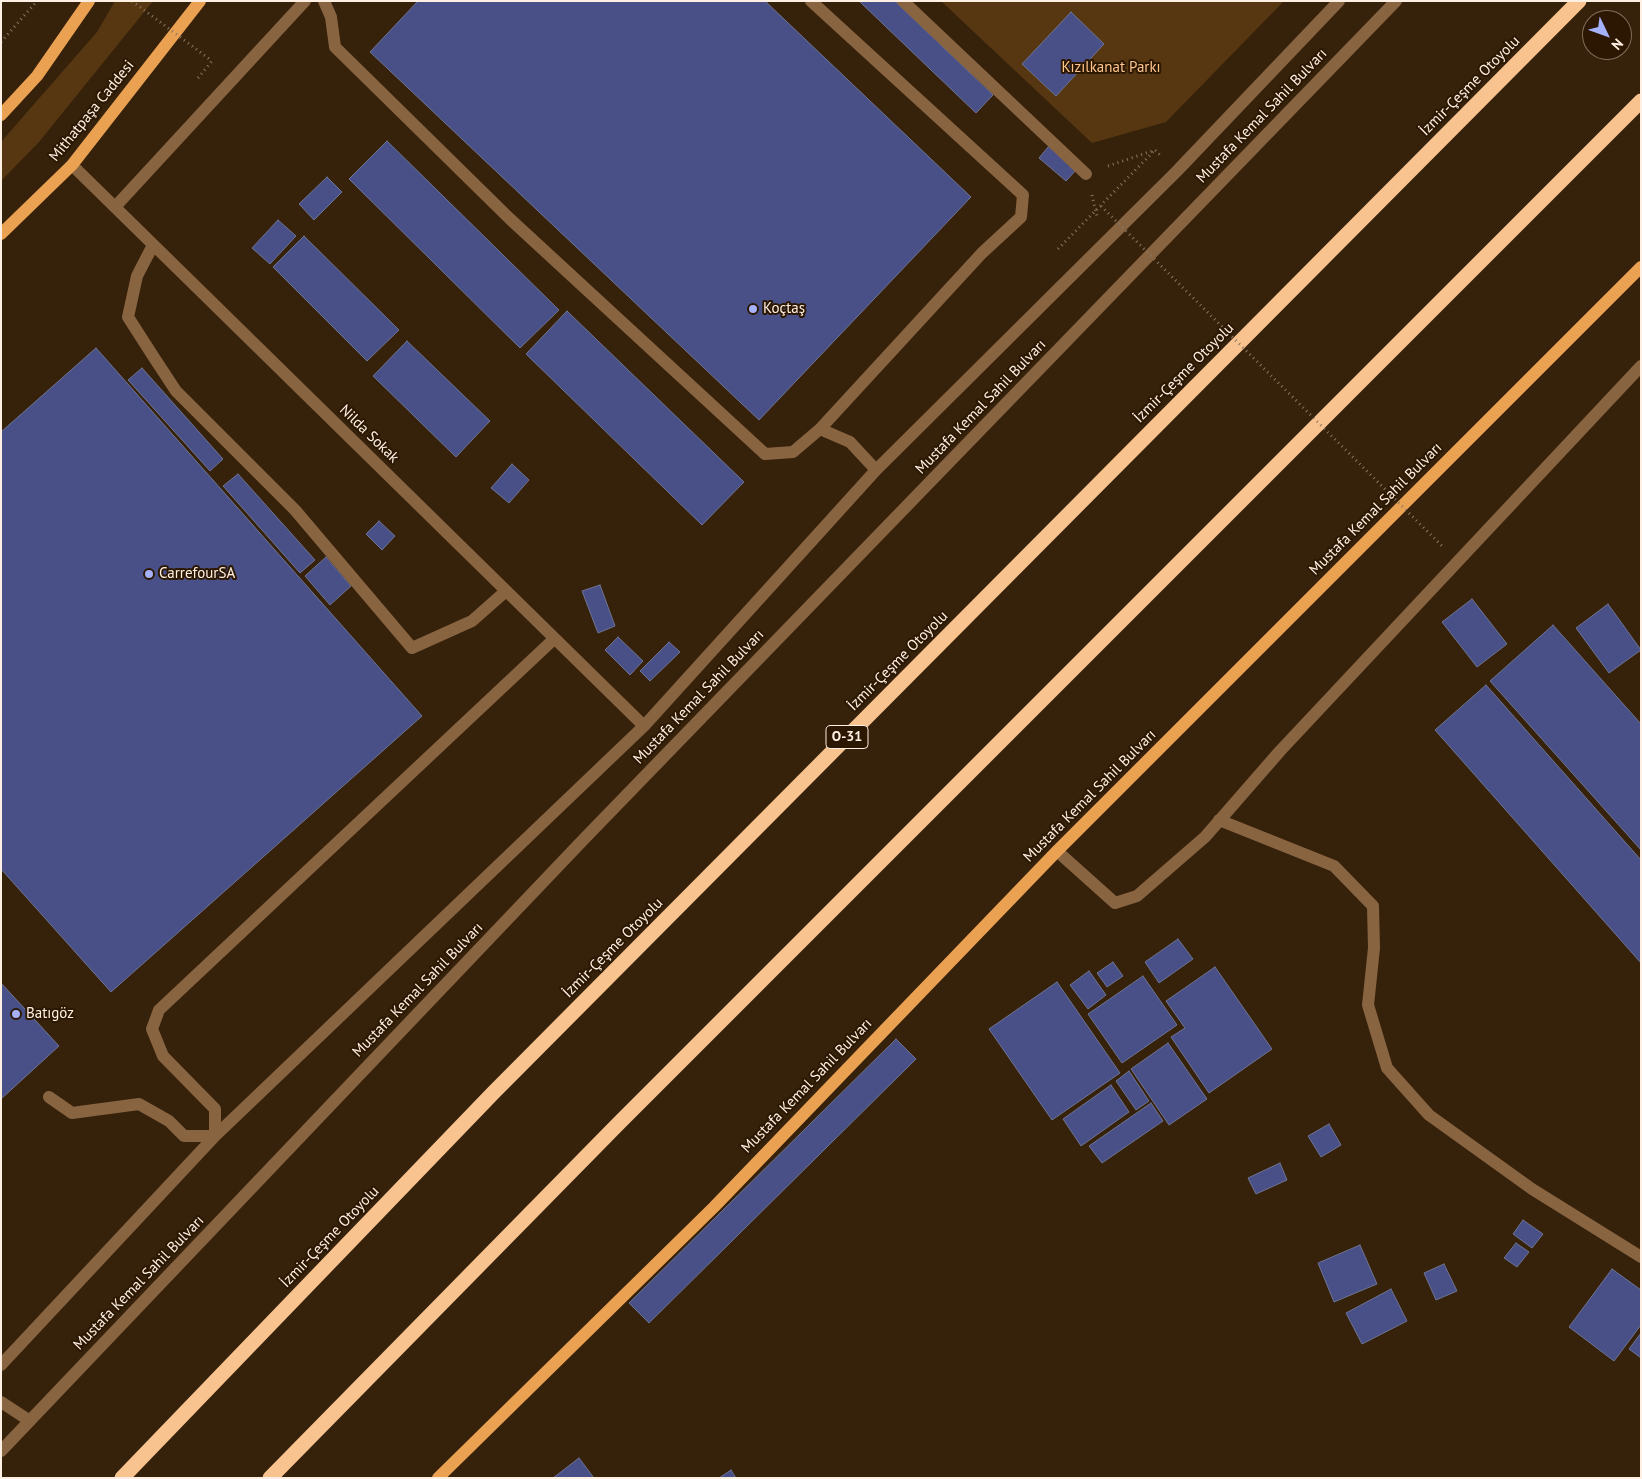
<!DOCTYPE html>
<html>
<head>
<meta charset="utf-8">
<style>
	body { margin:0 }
	#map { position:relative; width:1642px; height:1479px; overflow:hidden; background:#36210b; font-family:"PT Sans",sans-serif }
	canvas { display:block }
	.frame { position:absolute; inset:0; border:2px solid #fff0e3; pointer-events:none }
	.north { position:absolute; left:1582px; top:10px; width:50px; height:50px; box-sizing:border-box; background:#2c1802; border:1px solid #806e5c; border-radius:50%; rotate:132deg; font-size:14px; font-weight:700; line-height:20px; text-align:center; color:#fff0e3 }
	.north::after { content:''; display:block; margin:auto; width:18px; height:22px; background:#a6b1fc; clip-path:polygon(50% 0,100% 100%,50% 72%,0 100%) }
</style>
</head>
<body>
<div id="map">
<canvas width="1642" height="1479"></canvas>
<div class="frame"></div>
<div class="north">N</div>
</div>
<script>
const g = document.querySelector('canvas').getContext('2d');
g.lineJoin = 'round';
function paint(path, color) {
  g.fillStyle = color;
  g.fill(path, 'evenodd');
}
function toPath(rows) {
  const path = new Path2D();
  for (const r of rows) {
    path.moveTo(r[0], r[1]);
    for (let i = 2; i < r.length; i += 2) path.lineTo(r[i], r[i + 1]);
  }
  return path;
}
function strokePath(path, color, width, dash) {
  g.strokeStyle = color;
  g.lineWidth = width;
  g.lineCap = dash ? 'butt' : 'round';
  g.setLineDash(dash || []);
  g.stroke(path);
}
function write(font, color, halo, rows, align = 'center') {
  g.font = font + ' "PT Sans",sans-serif';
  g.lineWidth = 4;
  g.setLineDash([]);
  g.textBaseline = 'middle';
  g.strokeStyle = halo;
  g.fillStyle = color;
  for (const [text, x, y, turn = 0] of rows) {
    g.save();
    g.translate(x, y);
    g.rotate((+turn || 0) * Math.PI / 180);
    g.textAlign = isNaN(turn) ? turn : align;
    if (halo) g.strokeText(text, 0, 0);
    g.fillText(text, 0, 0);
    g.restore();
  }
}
paint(toPath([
	[115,1,153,1,39,142,1,181,1,142,97,32],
	[941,1,1284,1,1166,122,1092,143]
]), '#573712');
const building = toPath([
	[418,1,765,1,971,197,759,420,370,52,418,1],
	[859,1,895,1,993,95,976,113,859,1],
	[1071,12,1104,44,1056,96,1022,64,1071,12],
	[387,141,559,310,520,348,349,179,387,141],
	[1049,146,1076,170,1066,181,1039,158,1049,146],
	[327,177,342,192,314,220,299,204,327,177],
	[278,220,296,236,270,264,252,248,278,220],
	[304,236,399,330,367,361,273,267,304,236],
	[567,311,744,482,702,525,526,354,567,311],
	[407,341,490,421,456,457,373,376,407,341],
	[96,348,422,716,111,992,1,869,1,432,96,348],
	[142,368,223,459,210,471,128,380,142,368],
	[512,464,529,480,509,503,491,488,512,464],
	[238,474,315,560,300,573,223,486,238,474],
	[379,521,395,536,382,550,366,534,379,521],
	[326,557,351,586,330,605,305,576,326,557],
	[600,585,615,626,598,633,582,591,600,585],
	[1472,599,1507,644,1477,667,1442,622,1472,599],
	[1608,604,1641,650,1609,673,1576,628,1608,604],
	[1553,625,1641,724,1641,850,1490,681,1553,625],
	[618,637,643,661,630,675,605,650,618,637],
	[669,642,680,652,650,681,640,671,669,642],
	[1486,685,1641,860,1641,963,1435,730,1486,685],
	[1178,939,1193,959,1159,983,1145,962,1178,939],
	[1113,962,1123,976,1107,987,1097,973,1113,962],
	[1215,967,1272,1049,1209,1093,1171,1037,1185,1028,1166,1001,1215,967],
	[1089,971,1106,995,1088,1009,1070,985,1089,971],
	[1143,976,1177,1025,1122,1063,1088,1014,1143,976],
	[1057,982,1120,1073,1052,1120,989,1029,1057,982],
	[1,983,59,1046,1,1099,1,983],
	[896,1039,916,1059,649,1323,629,1303,896,1039],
	[1168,1043,1207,1099,1169,1125,1131,1069,1168,1043],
	[1129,1071,1149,1101,1136,1110,1116,1081,1129,1071],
	[1111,1085,1129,1112,1081,1146,1063,1119,1111,1085],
	[1151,1103,1163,1121,1102,1163,1089,1146,1151,1103],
	[1329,1124,1341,1145,1321,1157,1308,1136,1329,1124],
	[1280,1163,1287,1180,1256,1194,1248,1178,1280,1163],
	[1523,1220,1543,1234,1532,1248,1513,1234,1523,1220],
	[1516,1243,1529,1252,1517,1267,1504,1258,1516,1243],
	[1360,1245,1377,1284,1334,1302,1318,1263,1360,1245],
	[1444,1264,1457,1291,1436,1300,1424,1273,1444,1264],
	[1612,1269,1641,1290,1641,1325,1614,1361,1569,1327,1612,1269],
	[1391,1289,1407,1321,1362,1344,1346,1313,1391,1289],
	[1641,1333,1641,1358,1629,1349,1641,1333],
	[579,1458,594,1478,553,1478,579,1458],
	[731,1470,736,1478,719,1478,731,1470]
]);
paint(building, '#495087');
strokePath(building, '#6e7492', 1);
strokePath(toPath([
	[1,42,37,1],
	[198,78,212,61],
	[1108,166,1155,150,1160,155],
	[1092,195,1097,216]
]), '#887663', 3, [1, 4]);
strokePath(toPath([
	[324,1,331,17,335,47,510,219,765,454,793,452,820,429,850,442,876,470],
	[811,1,1023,195,1021,217,982,253,820,429],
	[903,1,1086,174],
	[72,165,644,726],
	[115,207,305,1],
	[153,245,137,276,128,317,153,356,176,391,295,510,412,648,472,621,506,591],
	[1219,820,1334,866,1373,906,1374,948,1368,1005,1387,1068,1429,1115,1532,1189,1641,1257],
	[1057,851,1115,903,1137,896,1205,837,1280,751,1641,366],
	[49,1097,72,1113,139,1104,169,1121,184,1136,215,1136,215,1109,163,1056,152,1029,159,1010,554,639],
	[1,1365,215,1136,644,726,876,470,1177,171,1339,1],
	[1,1402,30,1421],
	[1,1451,583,840,1396,1]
]), '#886441', 12);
strokePath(toPath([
	[1,115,37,76,89,1],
	[1,234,72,165,200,1],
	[438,1478,714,1207,1057,851,1641,267]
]), '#eaa152', 12);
strokePath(toPath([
	[122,1478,494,1092,1579,1],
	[270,1478,620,1122,1641,101]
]), '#f8c38f', 15);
strokePath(toPath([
	[132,1,212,61],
	[1101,206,1443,547],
	[1058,249,1155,150]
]), '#887663', 3, [1, 4]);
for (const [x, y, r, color] of [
	[753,309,5,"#a6b1fc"],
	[149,574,5,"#a6b1fc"],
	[16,1014,5,"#a6b1fc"]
]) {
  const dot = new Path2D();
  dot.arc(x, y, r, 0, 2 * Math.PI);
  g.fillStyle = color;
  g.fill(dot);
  strokePath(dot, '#2c1802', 2);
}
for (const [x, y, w] of [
	[847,737,42]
]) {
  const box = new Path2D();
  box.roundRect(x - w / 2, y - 11.5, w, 23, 4);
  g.fillStyle = '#2c1802';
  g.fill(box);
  strokePath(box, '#fff0e3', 1);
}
write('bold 14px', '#fff0e3', null, [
	["O-31",847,737]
]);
write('15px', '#ffc68e', '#2c1802', [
	["Kızılkanat Parkı",1111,68]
]);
write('15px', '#fff0e3', '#2c1802', [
	["İzmir-Çeşme Otoyolu",1470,86,-45],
	["Mithatpaşa Caddesi",92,111,-51],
	["Mustafa Kemal Sahil Bulvarı",1262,116,-46],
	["İzmir-Çeşme Otoyolu",1184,373,-45],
	["Mustafa Kemal Sahil Bulvarı",981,407,-46],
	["Nilda Sokak",369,434,44],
	["Mustafa Kemal Sahil Bulvarı",1376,509,-45],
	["İzmir-Çeşme Otoyolu",898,661,-45],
	["Mustafa Kemal Sahil Bulvarı",699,697,-46],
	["Mustafa Kemal Sahil Bulvarı",1090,796,-45],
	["İzmir-Çeşme Otoyolu",613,948,-45],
	["Mustafa Kemal Sahil Bulvarı",418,990,-46],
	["Mustafa Kemal Sahil Bulvarı",807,1086,-46],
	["İzmir-Çeşme Otoyolu",330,1237,-46],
	["Mustafa Kemal Sahil Bulvarı",139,1283,-46]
]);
write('15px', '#fff0e3', '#2c1802', [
	["Koçtaş",763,309],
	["CarrefourSA",159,574],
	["Batıgöz",26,1014]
], 'left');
</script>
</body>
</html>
